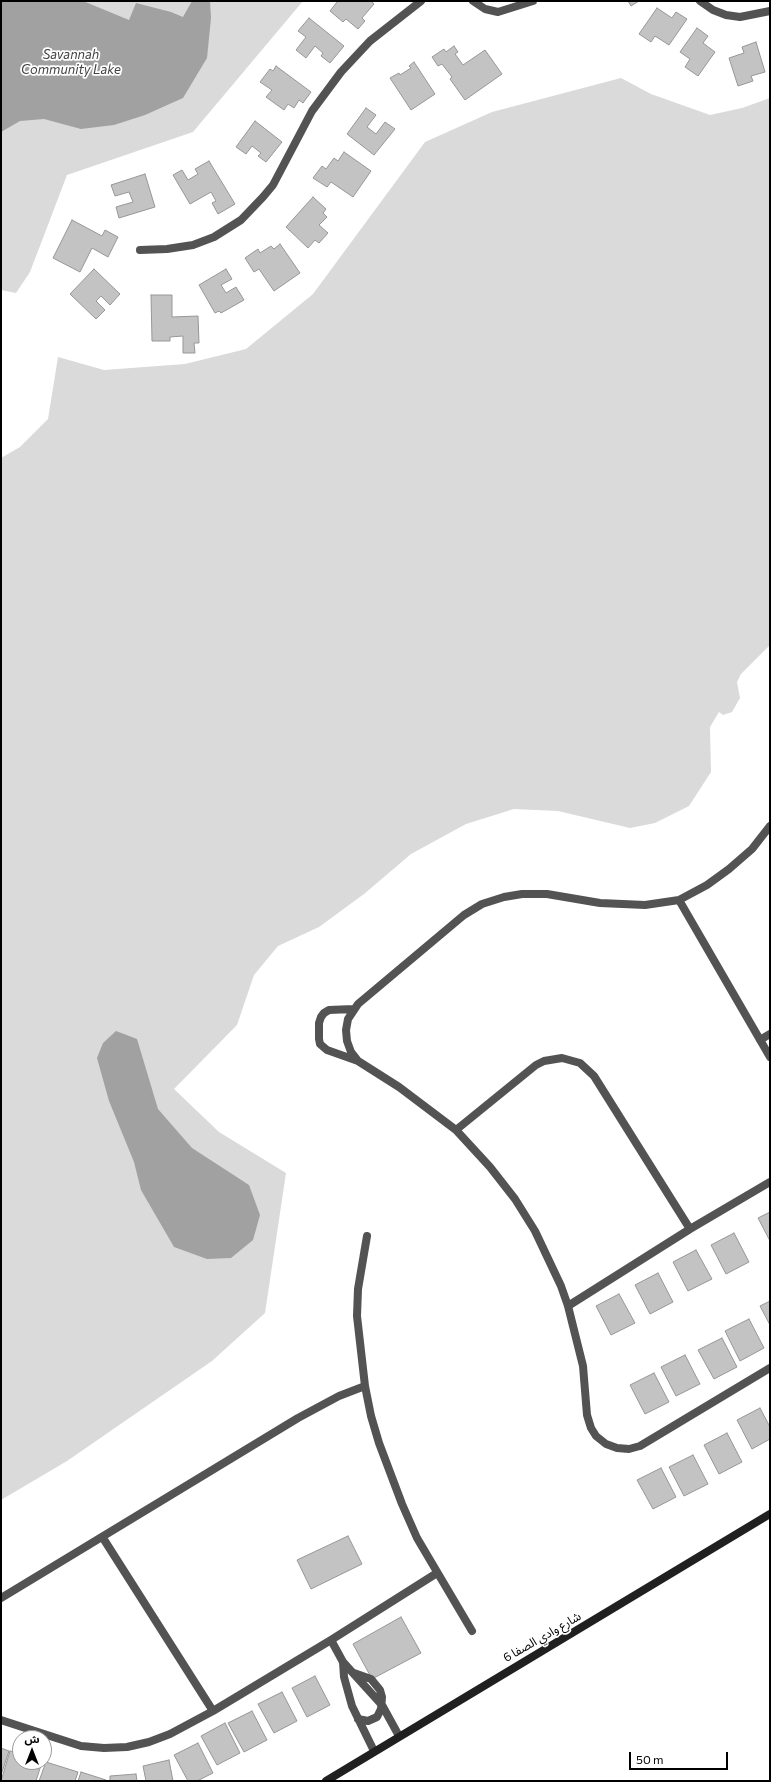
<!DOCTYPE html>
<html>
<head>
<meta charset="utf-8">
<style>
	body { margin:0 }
	#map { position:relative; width:771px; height:1782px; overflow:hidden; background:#fff; font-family:Commissioner,"Noto Sans Arabic",sans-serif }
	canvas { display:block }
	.frame { position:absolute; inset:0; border:2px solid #000; pointer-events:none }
	.north { position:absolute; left:12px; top:1730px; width:40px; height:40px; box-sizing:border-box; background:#fff; border:1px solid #999; border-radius:50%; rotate:0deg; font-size:11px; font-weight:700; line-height:16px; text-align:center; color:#000 }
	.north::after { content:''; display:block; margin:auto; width:14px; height:18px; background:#000; clip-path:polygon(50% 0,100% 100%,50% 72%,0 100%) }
	.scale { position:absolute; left:629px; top:1752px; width:99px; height:18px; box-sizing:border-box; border:2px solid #000; border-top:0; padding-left:5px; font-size:12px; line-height:14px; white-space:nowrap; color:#000; -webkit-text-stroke:3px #fff; paint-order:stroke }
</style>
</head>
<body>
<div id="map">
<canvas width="771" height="1782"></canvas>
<div class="frame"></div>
<div class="north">ش</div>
<div class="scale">50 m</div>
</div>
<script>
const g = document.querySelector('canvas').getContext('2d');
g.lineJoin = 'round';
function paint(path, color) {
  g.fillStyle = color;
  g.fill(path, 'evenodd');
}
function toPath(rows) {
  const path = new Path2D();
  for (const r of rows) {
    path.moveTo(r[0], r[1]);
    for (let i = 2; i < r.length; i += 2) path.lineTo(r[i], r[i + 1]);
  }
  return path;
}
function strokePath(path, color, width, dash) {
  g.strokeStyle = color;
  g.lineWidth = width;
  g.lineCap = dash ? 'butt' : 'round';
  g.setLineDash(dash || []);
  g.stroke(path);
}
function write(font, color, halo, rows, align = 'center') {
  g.font = font + ' Commissioner,"Noto Sans Arabic",sans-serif';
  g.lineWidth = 3.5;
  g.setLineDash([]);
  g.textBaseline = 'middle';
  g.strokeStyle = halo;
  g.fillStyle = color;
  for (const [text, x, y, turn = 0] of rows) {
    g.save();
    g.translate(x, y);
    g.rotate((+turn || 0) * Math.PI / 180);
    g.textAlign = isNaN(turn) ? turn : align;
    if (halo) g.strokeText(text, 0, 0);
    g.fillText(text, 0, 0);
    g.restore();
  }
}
paint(toPath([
	[1,1,303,1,193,132,67,175,30,272,16,293,1,290],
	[621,78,651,94,710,115,742,108,770,98,770,645,741,674,737,682,740,698,732,712,723,715,719,712,710,727,711,772,689,806,655,823,630,828,558,811,514,809,466,824,411,854,364,894,319,927,278,946,254,975,237,1025,174,1089,219,1132,286,1173,265,1313,212,1361,67,1461,1,1500,1,458,20,447,48,419,58,357,104,370,185,364,246,349,313,294,425,142,492,112]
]), '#dadada');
paint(toPath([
	[1,1,83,1,129,20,136,3,171,12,183,17,192,1,210,1,211,18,207,58,183,98,145,115,114,125,81,129,44,119,20,121,1,132],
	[116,1031,137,1039,158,1109,192,1148,249,1185,260,1215,253,1240,231,1258,207,1259,174,1247,141,1190,134,1162,109,1101,97,1058,103,1043]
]), '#a1a1a1');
const building = toPath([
	[335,1,371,1,374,4,362,18,365,21,358,29,346,19,343,22,330,11,337,2,335,1],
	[628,1,639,1,631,6,628,1],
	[657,8,672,18,676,12,687,19,669,45,655,36,651,42,639,34,657,8],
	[309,18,344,46,330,63,321,56,323,53,315,46,306,58,296,50,306,37,298,31,309,18],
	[697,28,708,36,703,43,715,52,698,76,685,67,690,59,680,52,697,28],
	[756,42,765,72,751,76,753,81,738,86,729,58,744,53,742,47,756,42],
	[454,46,458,52,455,54,463,65,485,50,502,74,465,100,450,79,452,77,442,64,438,66,432,57,444,49,446,52,454,46],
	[414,62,435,94,411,110,390,78,399,73,400,75,411,68,409,66,414,62],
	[276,66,311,92,303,103,299,100,294,108,288,104,284,110,266,97,272,90,260,82,270,69,273,71,276,66],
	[366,108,376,115,367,127,376,134,385,122,395,129,374,155,347,134,366,108],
	[255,121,282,142,266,162,258,156,261,153,252,146,246,154,236,147,255,121],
	[344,152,371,171,353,197,331,182,327,187,313,178,322,166,326,169,334,158,338,161,344,152],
	[209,161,235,204,218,214,212,203,216,201,211,192,190,204,173,175,182,170,188,180,198,174,195,169,209,161],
	[145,174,155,207,119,218,116,207,133,202,129,192,115,196,111,185,145,174],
	[313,197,326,209,323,213,327,217,319,225,328,233,319,243,315,240,308,248,286,227,313,197],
	[72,220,102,236,105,230,118,237,108,257,92,248,80,272,53,258,72,220],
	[280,244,300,273,274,291,259,269,254,272,245,258,258,249,260,253,271,246,274,249,280,244],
	[94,269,120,294,110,305,101,296,96,301,105,310,96,319,70,294,94,269],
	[226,269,232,279,221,285,226,293,236,287,244,300,221,313,219,311,215,313,199,285,226,269],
	[151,295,172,295,172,317,198,316,199,343,194,343,195,353,183,353,183,336,170,337,170,341,152,341,151,295],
	[770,1212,770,1241,758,1218,770,1212],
	[734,1233,749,1262,726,1274,711,1245,734,1233],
	[696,1250,712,1279,688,1291,673,1262,696,1250],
	[658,1273,673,1302,650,1314,635,1285,658,1273],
	[619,1294,635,1323,611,1335,596,1306,619,1294],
	[770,1301,770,1325,760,1306,770,1301],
	[749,1319,764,1348,740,1361,725,1331,749,1319],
	[722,1338,737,1367,714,1379,698,1350,722,1338],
	[685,1355,700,1384,676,1396,661,1367,685,1355],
	[654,1373,669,1402,645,1414,630,1385,654,1373],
	[760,1408,770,1427,770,1439,752,1449,737,1420,760,1408],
	[727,1433,742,1462,719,1474,704,1445,727,1433],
	[693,1455,708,1484,684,1496,669,1467,693,1455],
	[661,1468,676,1497,653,1509,637,1480,661,1468],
	[348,1536,362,1564,311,1589,297,1560,348,1536],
	[401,1617,421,1653,372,1679,353,1644,401,1617],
	[315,1676,330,1705,307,1717,292,1688,315,1676],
	[282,1692,297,1721,274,1733,258,1704,282,1692],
	[252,1711,267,1740,244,1752,228,1723,252,1711],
	[225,1723,240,1753,217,1765,201,1736,225,1723],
	[198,1743,213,1773,197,1781,188,1781,174,1755,198,1743],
	[1,1748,9,1751,1,1775,1,1748],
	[10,1751,20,1754,20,1762,42,1762,36,1781,1,1781,10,1751],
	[169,1760,173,1781,146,1781,143,1766,169,1760],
	[46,1762,78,1772,75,1781,39,1781,46,1762],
	[81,1772,106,1780,106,1781,78,1781,81,1772],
	[136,1774,137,1781,110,1781,110,1776,136,1774]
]);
paint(building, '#c3c3c3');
strokePath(building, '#979797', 1);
strokePath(toPath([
	[473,1,485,9,498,12,533,1],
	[700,1,713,10,726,15,740,17,770,11],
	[140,250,167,249,193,245,214,237,241,220,263,197,273,185,312,111,341,72,370,41,421,1],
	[770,826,752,849,729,869,707,885,679,900,645,905,600,903,547,894,522,894,504,897,482,904,464,915,358,1004,348,1019,346,1030,347,1041,351,1052,358,1061,399,1087,456,1130,490,1167,515,1199,535,1231,561,1286,568,1306,583,1366,587,1415,591,1428,596,1436,606,1444,617,1448,629,1449,640,1446,770,1368],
	[679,900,770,1057],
	[353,1009,329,1010,324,1013,321,1017,319,1023,319,1039,320,1044,327,1050,358,1061],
	[760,1040,770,1034],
	[456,1130,536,1065,544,1061,562,1058,580,1063,594,1076,690,1229],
	[367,1236,358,1289,357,1316,365,1386,371,1416,379,1443,402,1504,417,1538,472,1631],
	[568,1306,690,1229,770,1182],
	[103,1538,213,1711],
	[1,1598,298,1418,339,1396,365,1386],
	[331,1640,343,1662,382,1705,399,1736],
	[343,1662,344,1677,352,1706,374,1751],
	[354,1673,371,1679,380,1690,382,1697,381,1709,377,1717,368,1721,358,1719],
	[1,1720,81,1746,104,1748,127,1747,149,1742,170,1734,213,1711,331,1640,437,1573]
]), '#535353', 8);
strokePath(toPath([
	[326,1781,770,1514]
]), '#202020', 8);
write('12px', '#000', '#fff', [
	["شارع وادي الصفا 6",542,1637,-30]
]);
write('italic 13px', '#424242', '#fff', [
	["Savannah",71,55],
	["Community Lake",71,70]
]);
</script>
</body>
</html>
